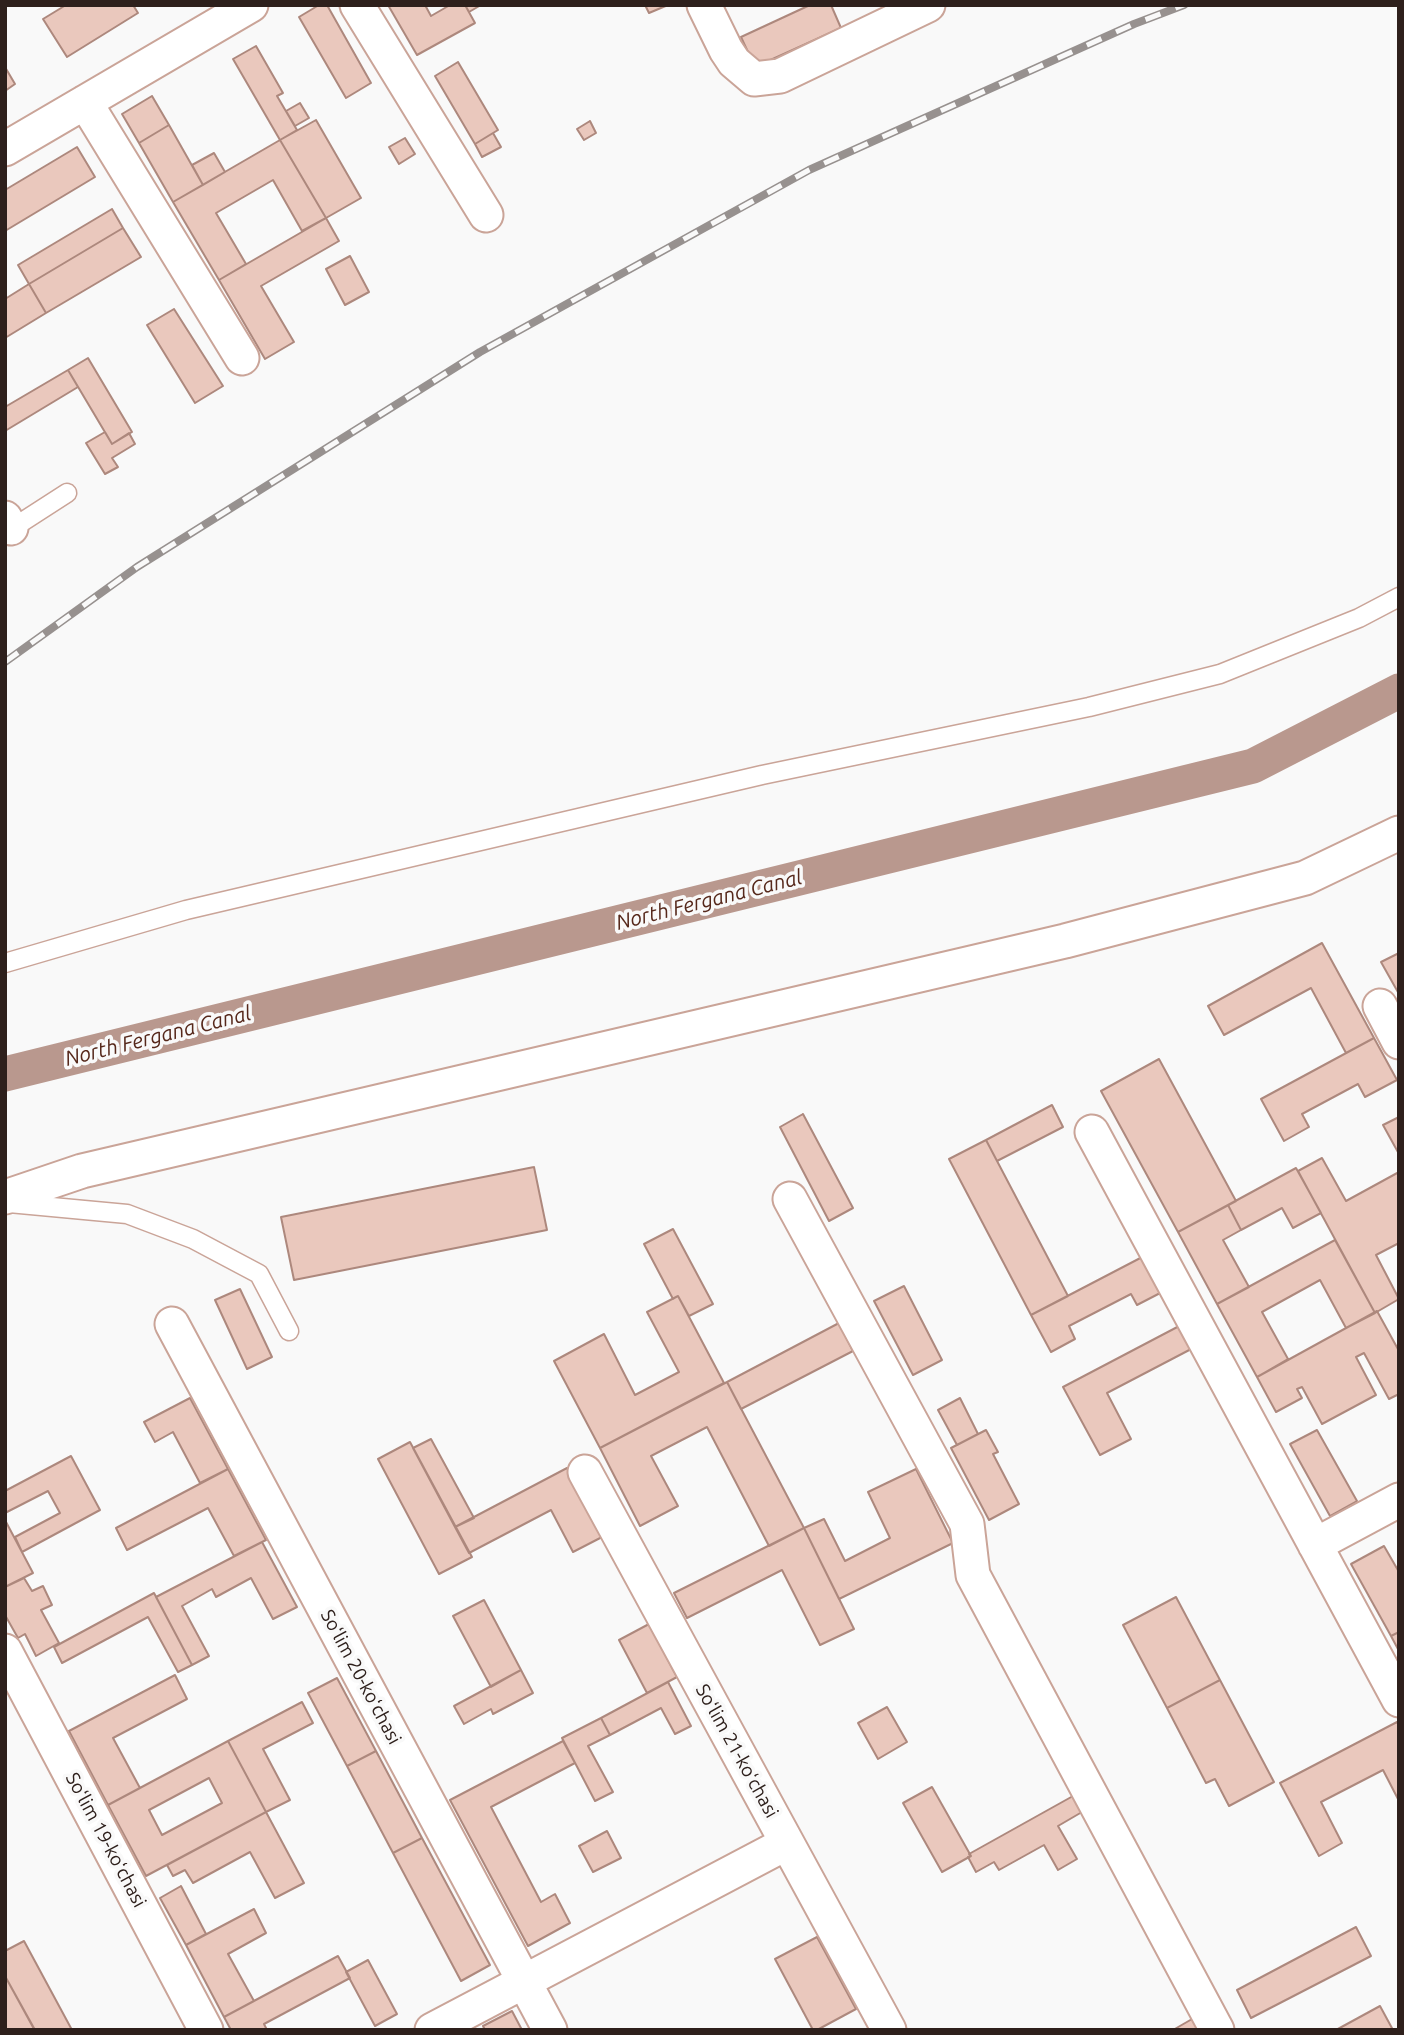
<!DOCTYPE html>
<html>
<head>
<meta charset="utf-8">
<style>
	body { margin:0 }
	#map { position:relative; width:1404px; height:2035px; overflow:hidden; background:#f9f9f9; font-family:Ubuntu,sans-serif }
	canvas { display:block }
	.frame { position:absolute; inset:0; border:7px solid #2e201c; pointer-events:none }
</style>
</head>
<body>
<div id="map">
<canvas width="1404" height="2035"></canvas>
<div class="frame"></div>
</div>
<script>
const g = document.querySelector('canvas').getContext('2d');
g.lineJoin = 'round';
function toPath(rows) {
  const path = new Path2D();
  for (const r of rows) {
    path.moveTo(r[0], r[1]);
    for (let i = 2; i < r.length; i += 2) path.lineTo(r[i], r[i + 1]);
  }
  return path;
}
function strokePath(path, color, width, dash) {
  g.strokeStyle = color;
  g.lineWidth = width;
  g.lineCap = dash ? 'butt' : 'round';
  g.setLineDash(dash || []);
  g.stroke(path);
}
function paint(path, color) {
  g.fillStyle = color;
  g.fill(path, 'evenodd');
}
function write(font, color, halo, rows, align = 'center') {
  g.font = font + ' Ubuntu,sans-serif';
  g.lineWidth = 7;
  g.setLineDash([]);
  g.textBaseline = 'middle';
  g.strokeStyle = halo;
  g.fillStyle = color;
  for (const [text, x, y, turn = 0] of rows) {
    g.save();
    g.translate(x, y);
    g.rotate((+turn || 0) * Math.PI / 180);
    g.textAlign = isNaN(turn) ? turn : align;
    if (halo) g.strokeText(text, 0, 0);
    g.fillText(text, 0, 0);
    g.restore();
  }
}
strokePath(toPath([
	[5,1074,1253,766,1399,691]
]), '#b9988e', 35);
const building = toPath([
	[66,5,133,5,138,13,67,57,43,19,66,5],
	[319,5,327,5,371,83,346,98,299,17,319,5],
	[388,5,425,5,431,16,450,5,465,5,475,23,417,55,388,5],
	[465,5,481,5,469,12,465,5],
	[645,5,668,5,649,13,645,5],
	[810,5,831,5,841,28,755,67,741,37,810,5],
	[256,46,283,93,277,96,297,130,280,140,233,59,256,46],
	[458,62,498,130,475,144,435,76,458,62],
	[5,67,15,84,5,91,5,67],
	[152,96,169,125,139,143,122,114,152,96],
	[300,103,309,118,295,126,286,111,300,103],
	[316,120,361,198,326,218,280,140,316,120],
	[590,121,596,133,584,140,577,129,590,121],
	[169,125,203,185,173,202,139,143,169,125],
	[493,133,501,147,482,157,475,144,493,133],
	[405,138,415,154,399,164,389,147,405,138],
	[280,140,326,218,302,231,273,180,216,213,246,264,219,280,173,202,280,140],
	[77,147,95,177,5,231,5,190,77,147],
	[214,153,225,172,203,185,192,165,214,153],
	[112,209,123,228,29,284,18,265,112,209],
	[326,218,339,241,261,286,294,342,265,359,219,280,326,218],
	[123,228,141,257,46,313,29,284,123,228],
	[350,256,369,292,345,305,326,269,350,256],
	[29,284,46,313,5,338,5,299,29,284],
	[174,309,223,386,195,403,147,325,174,309],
	[88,358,132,432,112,444,68,370,88,358],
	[68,370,78,387,5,431,5,407,68,370],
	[105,432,112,444,129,433,135,444,112,458,118,467,105,474,86,443,105,432],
	[1322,943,1374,1038,1346,1053,1311,988,1224,1035,1208,1006,1322,943],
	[1399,953,1399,994,1381,962,1399,953],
	[1374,1038,1397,1080,1365,1097,1358,1084,1302,1114,1309,1127,1284,1141,1261,1099,1374,1038],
	[1159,1059,1236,1201,1178,1232,1101,1091,1159,1059],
	[1052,1105,1063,1127,997,1161,986,1140,1052,1105],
	[803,1114,853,1208,829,1221,780,1127,803,1114],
	[1399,1117,1399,1154,1383,1125,1399,1117],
	[986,1140,1068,1296,1031,1315,949,1159,986,1140],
	[1322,1158,1346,1201,1399,1172,1399,1243,1376,1255,1399,1299,1375,1313,1298,1171,1322,1158],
	[534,1167,547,1230,294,1280,281,1217,534,1167],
	[1296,1168,1321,1213,1293,1228,1282,1208,1241,1230,1228,1205,1296,1168],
	[1228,1205,1241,1230,1223,1240,1249,1287,1217,1304,1178,1232,1228,1205],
	[673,1229,713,1304,689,1316,678,1296,673,1299,644,1244,673,1229],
	[1335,1240,1375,1313,1346,1328,1320,1280,1262,1312,1288,1359,1257,1377,1217,1304,1335,1240],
	[1148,1254,1166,1290,1137,1305,1131,1294,1069,1326,1075,1339,1051,1352,1031,1315,1148,1254],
	[904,1286,942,1360,913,1375,874,1301,904,1286],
	[240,1289,272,1357,247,1369,215,1300,240,1289],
	[678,1296,724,1383,600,1448,554,1361,604,1334,635,1395,679,1372,647,1312,678,1296],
	[1377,1311,1399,1351,1399,1394,1389,1399,1364,1353,1356,1357,1376,1395,1322,1424,1302,1387,1297,1389,1302,1398,1276,1412,1257,1377,1377,1311],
	[839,1323,853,1351,741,1409,727,1382,839,1323],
	[1183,1324,1195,1347,1107,1393,1131,1439,1100,1455,1063,1387,1183,1324],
	[727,1382,804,1528,769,1546,707,1427,651,1456,678,1506,640,1526,600,1448,727,1382],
	[190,1398,228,1469,200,1483,173,1432,155,1442,144,1422,190,1398],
	[960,1398,978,1434,957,1445,938,1410,960,1398],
	[986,1430,998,1452,993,1454,1019,1504,989,1520,951,1448,986,1430],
	[1317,1430,1357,1501,1330,1516,1290,1444,1317,1430],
	[431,1439,474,1518,455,1527,413,1448,431,1439],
	[410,1442,472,1557,439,1574,378,1459,410,1442],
	[71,1456,100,1510,22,1552,15,1537,60,1513,48,1491,5,1513,5,1491,71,1456],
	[567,1468,604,1536,573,1552,551,1510,469,1553,455,1527,567,1468],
	[228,1469,266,1540,234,1556,208,1508,127,1550,116,1528,228,1469],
	[916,1469,953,1543,839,1599,804,1528,824,1519,845,1561,890,1538,868,1492,916,1469],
	[5,1520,33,1573,5,1587,5,1520],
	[804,1528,854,1629,820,1645,782,1570,687,1618,674,1593,804,1528],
	[262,1542,297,1607,273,1619,251,1578,216,1597,212,1589,182,1606,209,1656,192,1665,156,1597,262,1542],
	[1384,1546,1399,1572,1399,1632,1391,1636,1351,1564,1384,1546],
	[24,1578,32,1591,43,1586,52,1605,41,1610,59,1643,36,1656,25,1634,18,1638,5,1615,5,1587,24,1578],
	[154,1593,192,1665,178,1672,148,1617,62,1663,54,1647,154,1593],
	[1176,1597,1220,1680,1167,1708,1123,1625,1176,1597],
	[484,1600,521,1670,491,1687,453,1616,484,1600],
	[649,1624,677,1677,647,1693,619,1640,649,1624],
	[1399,1632,1399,1651,1391,1636,1399,1632],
	[521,1670,533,1693,493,1714,491,1709,464,1724,454,1706,521,1670],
	[175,1675,187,1699,113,1738,140,1788,108,1805,69,1731,175,1675],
	[337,1678,376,1751,347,1766,308,1693,337,1678],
	[1220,1680,1274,1782,1229,1806,1215,1779,1206,1783,1167,1708,1220,1680],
	[668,1682,691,1726,675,1734,661,1708,610,1735,601,1718,668,1682],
	[302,1702,313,1723,263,1749,290,1800,266,1812,228,1741,302,1702],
	[887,1707,907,1742,878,1759,858,1723,887,1707],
	[601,1718,610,1735,588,1746,613,1792,595,1801,562,1738,601,1718],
	[1397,1722,1399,1726,1399,1801,1383,1770,1321,1802,1342,1843,1319,1856,1280,1783,1397,1722],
	[228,1741,266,1812,146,1876,108,1805,228,1741],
	[209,1778,222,1803,162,1835,149,1810,209,1778],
	[563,1741,575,1763,491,1807,541,1902,555,1894,570,1923,528,1946,450,1800,563,1741],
	[376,1751,422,1838,393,1853,347,1766,376,1751],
	[932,1787,971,1856,942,1872,903,1803,932,1787],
	[1073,1796,1082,1812,1058,1826,1077,1859,1058,1870,1044,1845,999,1870,994,1862,976,1872,968,1857,971,1856,969,1854,1073,1796],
	[266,1812,304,1883,275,1898,250,1852,193,1883,185,1870,173,1876,167,1865,266,1812],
	[607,1831,621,1858,593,1872,579,1846,607,1831],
	[422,1838,490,1965,461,1981,393,1853,422,1838],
	[181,1886,206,1934,186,1945,160,1898,181,1886],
	[254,1909,266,1933,228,1954,254,2001,224,2017,186,1945,254,1909],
	[1356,1927,1371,1956,1251,2018,1237,1990,1356,1927],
	[817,1937,856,2009,817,2030,813,2030,775,1959,817,1937],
	[24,1941,72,2030,35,2030,5,1976,5,1951,24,1941],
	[338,1956,350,1978,264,2024,267,2030,231,2030,224,2017,338,1956],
	[368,1960,397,2014,375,2026,346,1972,368,1960],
	[5,1976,34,2029,32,2030,5,2030,5,1976],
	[1380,2006,1393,2030,1336,2030,1380,2006],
	[512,2011,522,2030,485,2030,483,2026,512,2011],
	[1199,2015,1207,2030,1173,2030,1199,2015]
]);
paint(building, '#eac8bd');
strokePath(building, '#ad887d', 2);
const service = toPath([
	[5,533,67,493],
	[5,963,186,910,762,775,1089,707,1220,674,1359,618,1399,597],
	[9,1203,127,1214,193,1239,259,1274,289,1331]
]);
const minor = toPath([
	[357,5,486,215],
	[704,5,726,50,734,62,754,79,780,76,928,5],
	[85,102,242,358],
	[5,149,251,5],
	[5,518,11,528],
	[1380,1006,1399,1042],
	[1092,1132,1399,1700],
	[5,1197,82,1171,1065,941,1305,878,1399,833],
	[790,1199,967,1524,973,1575,1217,2030],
	[172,1324,550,2030],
	[585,1472,889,2030],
	[1315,1545,1399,1500],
	[5,1651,206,2030],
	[432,2030,787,1843]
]);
strokePath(service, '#caa498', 21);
strokePath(minor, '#caa498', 37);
strokePath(service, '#fff', 18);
strokePath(minor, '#fff', 33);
const rail = toPath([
	[5,662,137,567,480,352,809,170,1134,24,1184,5]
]);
strokePath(rail, '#97918f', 8);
strokePath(rail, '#f9f9f9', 5, [16]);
write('19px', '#2e201c', '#f9f9f9', [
	["Soʻlim 20-koʻchasi",361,1677,62],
	["Soʻlim 21-koʻchasi",737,1751,61],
	["Soʻlim 19-koʻchasi",106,1840,62]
]);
write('italic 21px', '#56281b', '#f9f9f9', [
	["North Fergana Canal",709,900,-14],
	["North Fergana Canal",158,1036,-14]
]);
</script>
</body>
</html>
